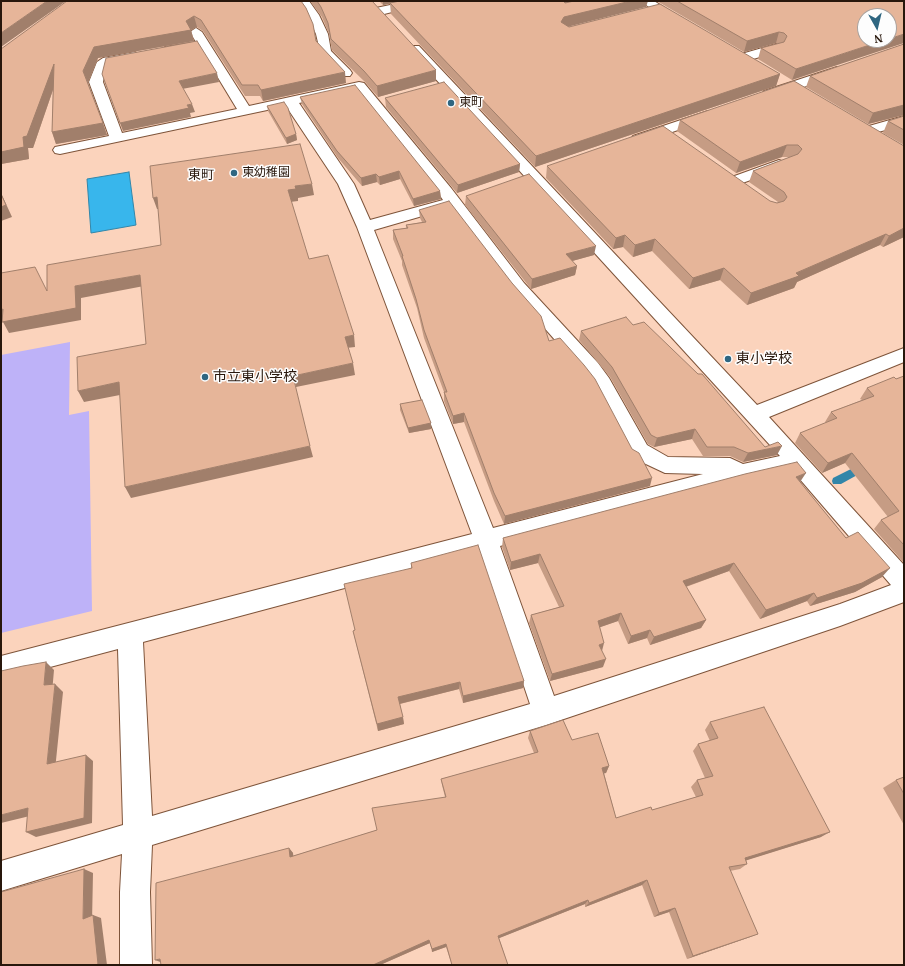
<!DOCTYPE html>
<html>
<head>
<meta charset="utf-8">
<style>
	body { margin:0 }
	#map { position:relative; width:905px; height:966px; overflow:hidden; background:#fbd3bc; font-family:"PT Serif",serif }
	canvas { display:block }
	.frame { position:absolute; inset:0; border:2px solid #28170c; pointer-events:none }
	.north { position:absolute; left:857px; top:8px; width:40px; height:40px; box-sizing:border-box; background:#fdfdfd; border:1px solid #a8a19d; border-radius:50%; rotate:172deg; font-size:11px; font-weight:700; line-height:16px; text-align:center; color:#28170c }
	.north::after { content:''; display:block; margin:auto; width:14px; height:18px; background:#2f6681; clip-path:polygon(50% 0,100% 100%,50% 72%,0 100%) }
</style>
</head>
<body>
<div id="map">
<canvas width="905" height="966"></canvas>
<div class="frame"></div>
<div class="north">N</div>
</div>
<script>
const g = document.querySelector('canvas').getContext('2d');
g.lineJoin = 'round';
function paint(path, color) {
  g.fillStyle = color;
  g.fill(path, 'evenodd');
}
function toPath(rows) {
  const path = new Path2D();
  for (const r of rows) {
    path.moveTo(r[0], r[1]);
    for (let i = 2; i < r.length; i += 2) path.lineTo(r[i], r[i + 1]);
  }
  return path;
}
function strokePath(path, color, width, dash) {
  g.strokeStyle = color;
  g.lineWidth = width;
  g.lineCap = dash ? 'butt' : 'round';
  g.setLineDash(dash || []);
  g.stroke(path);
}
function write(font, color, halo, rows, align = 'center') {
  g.font = font + ' "PT Serif","Noto Sans JP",serif';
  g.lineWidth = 3;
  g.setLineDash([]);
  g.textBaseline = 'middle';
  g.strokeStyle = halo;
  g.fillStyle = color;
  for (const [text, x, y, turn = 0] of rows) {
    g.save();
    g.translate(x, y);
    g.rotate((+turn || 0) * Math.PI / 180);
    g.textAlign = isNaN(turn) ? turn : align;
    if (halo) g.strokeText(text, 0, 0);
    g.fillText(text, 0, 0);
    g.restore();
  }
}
paint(toPath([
	[70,342,69,415,89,411,92,611,1,633,1,355]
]), '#beb2f8');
const water = toPath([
	[129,172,136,225,91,233,87,179,129,172]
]);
paint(water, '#38b6ec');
strokePath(water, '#3386a9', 1);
paint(toPath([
	[865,462,868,463,870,466,868,469,841,484,833,484,832,481,833,478,865,462]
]), '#3386a9');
const minor = toPath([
	[297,1,309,1,319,15,328,34,331,51,350,70,352,73,350,76,340,76,321,55,316,34,309,18,297,1],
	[409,1,431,1,429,3,380,15,374,11,376,8,409,1],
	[640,1,654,1,685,21,683,24,675,24,640,1],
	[196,28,202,32,249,106,359,82,364,83,451,188,524,283,598,363,609,378,647,445,668,457,730,458,743,464,780,456,411,52,409,49,411,46,419,46,757,405,904,348,904,362,769,417,904,565,904,602,840,626,546,725,152,845,150,892,152,965,120,965,120,892,122,854,1,891,1,861,123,825,118,649,1,680,1,656,472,534,357,227,338,184,286,106,60,154,55,153,53,150,55,147,60,146,109,136,89,82,97,62,103,58,135,52,141,56,140,59,108,65,104,76,103,82,122,133,237,109,200,48,169,54,163,50,165,47,196,42,190,32,196,28],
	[356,91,439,194,443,200,370,220,354,184,299,103,356,91],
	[450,208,512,291,584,373,594,387,631,457,665,473,703,474,493,528,374,230,450,208],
	[792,470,891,585,840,604,554,696,500,546,740,482,792,470],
	[479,552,530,704,152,816,143,642,479,552],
	[776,44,780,45,782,48,780,51,743,62,737,58,738,55,776,44],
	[837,67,844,71,842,74,774,97,769,98,764,97,762,94,764,91,837,67],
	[708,111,713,112,715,115,713,118,643,142,633,142,631,139,633,136,708,111],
	[904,116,904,125,867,135,862,134,860,131,862,128,904,116],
	[779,160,784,162,787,165,784,168,734,186,729,184,726,181,729,178,779,160]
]);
strokePath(minor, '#7e543a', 2);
paint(minor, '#fff');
paint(toPath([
	[67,1,301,1,316,41,346,83,263,101,260,96,245,96,203,31,197,27,191,30,194,41,98,58,88,83,107,135,56,144,52,132,53,90,33,148,28,148,29,159,1,164],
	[310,1,372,1,436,81,378,97,365,82,332,50,329,34,322,17],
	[379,1,648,1,568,26,780,74,776,86,535,167,391,14,390,4,383,5],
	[657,1,904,1,792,80,758,59,761,48,779,43,776,43,744,52],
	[904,44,904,115,868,124,806,87,810,76],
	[300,97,440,191,441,199,414,206,400,179,380,185,377,182,362,186,338,158,302,104],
	[385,98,520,164,519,172,457,193,386,107],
	[267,106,296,134,297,140,287,144,268,111],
	[904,116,904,145,883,133,888,121],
	[680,120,904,146,904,237,883,247,880,245,797,282,794,288,747,305,720,280,689,289,652,251,633,257,623,247,613,249,546,178,547,166,770,201,777,203,778,202,749,182,753,171,790,157,782,157,736,173,677,131],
	[466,196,594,255,572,261,577,266,575,275,531,289,465,205],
	[419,210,549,341,650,486,504,524,494,501,464,422,453,424,444,401,444,392,424,338,417,308,402,265,402,261,393,239,393,230,406,228,406,225,422,222,420,218],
	[633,325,765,447,777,455,743,462,730,456,703,456,692,439,654,447,648,444,610,377,579,340,581,331],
	[904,376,904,563,874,529,881,520,888,517,845,463,822,473,795,443,800,433,826,423,825,422,831,412,862,400,860,399,867,388,896,379],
	[400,404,431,423,431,429,409,433,400,410],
	[800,482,846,538,882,577,855,592,810,606,807,601,760,619,729,571,686,587,706,620,701,628,650,645,647,638,628,644,618,621,600,627,603,667,550,681,529,623,531,615,559,607,538,563,510,570,502,547,503,538],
	[411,563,524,681,523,688,463,703,459,689,400,704,404,724,378,731,353,631,355,630,411,568],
	[710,722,821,837,746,860,747,864,740,869,730,871,758,934,750,937,687,959,669,912,654,917,642,885,585,907,585,904,499,938,508,965,452,965,446,947,432,952,430,943,380,965,161,965,289,848,293,853,293,856,377,830,445,797,442,785,441,779,534,753,528,738,530,731,572,740,609,766,606,773,604,773,616,818,652,810,696,797,691,787,697,780,705,778,693,751,698,744,710,741,705,730],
	[904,777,904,825,883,788,896,780]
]), '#c69c84');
paint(toPath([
	[47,1,66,1,1,47,1,33],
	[383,1,402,1,383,5],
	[557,1,575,1,560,5],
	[631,1,648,1,646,7,563,28,561,22,564,17],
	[194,16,197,27,191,30,194,41,98,58,88,83,83,71,94,47,186,21],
	[779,32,776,43,744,52,747,41],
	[904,34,904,43,792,80,796,69,885,40,889,40,889,39],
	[54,64,58,75,33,148,28,148,29,159,1,164,1,152,23,137],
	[436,70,436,81,378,97,377,86],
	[345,72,346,83,263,101,261,90],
	[217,73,219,82,182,89,179,81],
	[780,74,776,86,535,167,536,156],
	[192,104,195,112,190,113,191,117,123,131,120,123],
	[904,105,904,115,868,124,873,113],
	[103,123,107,135,56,144,52,132],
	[296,134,297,140,287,144,286,138],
	[787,145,782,157,736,173,740,162],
	[520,164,519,172,457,193,458,185],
	[399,171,400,179,380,185,379,177],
	[376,174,377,182,362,186,361,178],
	[312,184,314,195,298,198,298,201,290,202,288,190,295,186],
	[440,191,441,199,414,206,413,199],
	[1,193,12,217,1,221],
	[157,197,161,209,157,209,153,198],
	[904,228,904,237,883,247,889,236],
	[886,234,880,245,797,282,794,288,747,305,751,293],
	[625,235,623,247,613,249,616,238],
	[655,239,652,251,633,257,635,245],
	[596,246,594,255,565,263,566,254],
	[577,266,575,275,531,289,532,279],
	[724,268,720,280,689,289,693,278],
	[140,275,144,286,81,298,81,320,9,333,3,322,1,323,1,310,75,286],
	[354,335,355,347,346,348,345,337],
	[353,363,355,375,296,387,293,376],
	[119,382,125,394,84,402,78,391],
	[464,413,464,422,453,424,453,416],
	[431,423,431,429,409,433,408,428],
	[695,429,692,439,654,447,657,438],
	[310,446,313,457,131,498,125,487],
	[782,446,777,455,743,462,748,453],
	[852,453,845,463,822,473,828,463],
	[806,473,800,482,796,477],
	[652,478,650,486,504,524,505,516],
	[540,554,538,563,510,570,511,562],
	[734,563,729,571,679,589,683,581],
	[890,568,882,577,855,592,810,606,817,598],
	[814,593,807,601,760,619,766,610],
	[621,613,618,621,595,629,598,621],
	[706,620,701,628,650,645,654,637],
	[650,630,647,638,628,644,631,636],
	[604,643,602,651,599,645],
	[606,659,603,667,550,681,552,674],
	[46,662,54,670,52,693,44,685],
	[524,681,523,688,463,703,463,696],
	[460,682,459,689,399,704,398,697],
	[55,684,63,692,55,770,47,764],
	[403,717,404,724,378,731,377,724],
	[86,755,93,761,92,823,36,837,26,832],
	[609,766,606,773,599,775,602,768],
	[28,808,38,814,1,823,1,815],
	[830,832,821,837,738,863,745,858],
	[289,848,293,853,294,862,290,857],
	[84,869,93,873,92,922,83,919],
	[647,880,642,885,585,907,589,903],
	[588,900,585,904,497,939,498,936],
	[675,908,669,912,654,917,659,913],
	[93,915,101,918,107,965,95,965],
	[758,934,750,937,687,959,693,956],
	[429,940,430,943,380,965,373,965],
	[446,944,446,947,432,952,432,949],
	[160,959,163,963,155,960]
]), '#a17f6b');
const building = toPath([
	[1,1,47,1,1,33,1,1],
	[67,1,301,1,306,8,313,24,316,41,345,72,261,90,258,85,242,85,201,20,194,16,186,21,191,30,94,47,83,71,103,123,52,132,54,64,27,136,23,137,24,147,1,152,1,49,67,1],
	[317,1,372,1,436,70,377,86,364,71,331,39,328,23,321,7,317,1],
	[400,1,563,1,565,3,574,1,631,1,564,17,561,22,569,27,660,4,780,74,536,156,390,3,400,1],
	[677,1,904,1,904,34,889,39,889,16,865,16,865,40,885,40,796,69,761,48,784,42,787,36,784,33,779,32,747,41,677,1],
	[197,41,217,73,179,81,192,104,187,105,189,108,120,123,102,74,106,58,197,41],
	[904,44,904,105,873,113,810,76,904,44],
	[794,81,904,146,904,228,889,236,886,234,796,273,799,276,751,293,724,268,693,278,655,239,635,245,625,235,616,238,547,166,663,126,770,201,777,203,784,201,787,197,784,192,753,171,798,154,802,149,798,145,787,145,740,162,680,120,794,81],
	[444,82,520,164,458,185,385,98,444,82],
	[355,85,440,191,413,199,399,171,379,177,376,174,361,178,337,151,300,97,355,85],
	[284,102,288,108,296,134,286,138,267,106,284,102],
	[904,116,904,130,888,121,904,116],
	[300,144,312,184,295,186,296,189,288,190,309,259,328,255,354,335,345,337,353,363,293,376,310,446,125,487,119,382,78,391,77,357,146,344,140,275,75,286,76,308,2,322,3,309,1,310,1,273,35,267,47,291,47,265,161,245,157,197,153,198,150,166,300,144],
	[529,174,596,246,566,254,577,266,532,279,466,196,529,174],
	[1,194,6,205,1,207,1,194],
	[449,201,512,283,541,316,549,341,560,338,584,365,595,379,632,449,639,453,652,478,505,516,494,493,464,413,453,416,444,392,447,392,424,330,416,299,402,256,403,256,393,230,408,228,406,225,426,222,419,210,449,201],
	[626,317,633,325,644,322,698,374,702,374,765,447,778,442,782,446,748,453,734,447,707,447,695,429,657,438,651,435,612,367,581,331,626,317],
	[904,376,904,545,881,520,899,511,852,453,828,463,800,433,837,418,831,412,874,396,867,388,894,377,896,379,904,376],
	[422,400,431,423,408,428,400,404,422,400],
	[797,462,806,473,796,477,846,538,858,532,890,568,862,583,817,598,814,593,766,610,734,563,683,581,706,620,654,637,650,630,631,636,621,613,598,621,604,643,599,645,606,659,552,674,531,615,564,606,540,554,511,562,503,538,745,474,797,462],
	[478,545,524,681,463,696,460,682,398,697,403,717,377,724,353,631,355,630,344,584,412,568,411,563,478,545],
	[46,662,44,685,55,684,47,764,86,755,84,818,26,832,28,808,1,815,1,671,23,666,46,662],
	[764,707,830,832,745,858,747,864,729,867,758,934,693,956,675,908,659,913,647,880,589,903,588,900,498,936,508,965,452,965,446,944,432,949,429,940,373,965,161,965,160,959,155,960,156,883,289,848,290,857,377,830,372,808,446,797,441,779,538,752,530,731,563,720,572,740,598,733,609,766,602,768,616,818,651,807,652,810,703,795,697,780,713,776,698,744,718,738,710,722,764,707],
	[904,777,904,794,896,780,904,777],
	[84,869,83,919,93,915,98,964,95,965,1,965,1,892,84,869]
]);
paint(building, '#e6b599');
strokePath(building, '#a17f6b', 1);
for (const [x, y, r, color] of [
	[451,103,4,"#2f6681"],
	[234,173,4,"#2f6681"],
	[728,359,4,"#2f6681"],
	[205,377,4,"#2f6681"]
]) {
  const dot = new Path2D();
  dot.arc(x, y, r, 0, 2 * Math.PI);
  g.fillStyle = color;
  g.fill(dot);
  strokePath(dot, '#fdfdfd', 1.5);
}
write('12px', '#28170c', '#fdfdfd', [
	["東町",459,103],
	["東幼稚園",242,173]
], 'left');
write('13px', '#28170c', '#fdfdfd', [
	["東町",201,175]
]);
write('14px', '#28170c', '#fdfdfd', [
	["東小学校",736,359],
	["市立東小学校",213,377]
], 'left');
</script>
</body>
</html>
